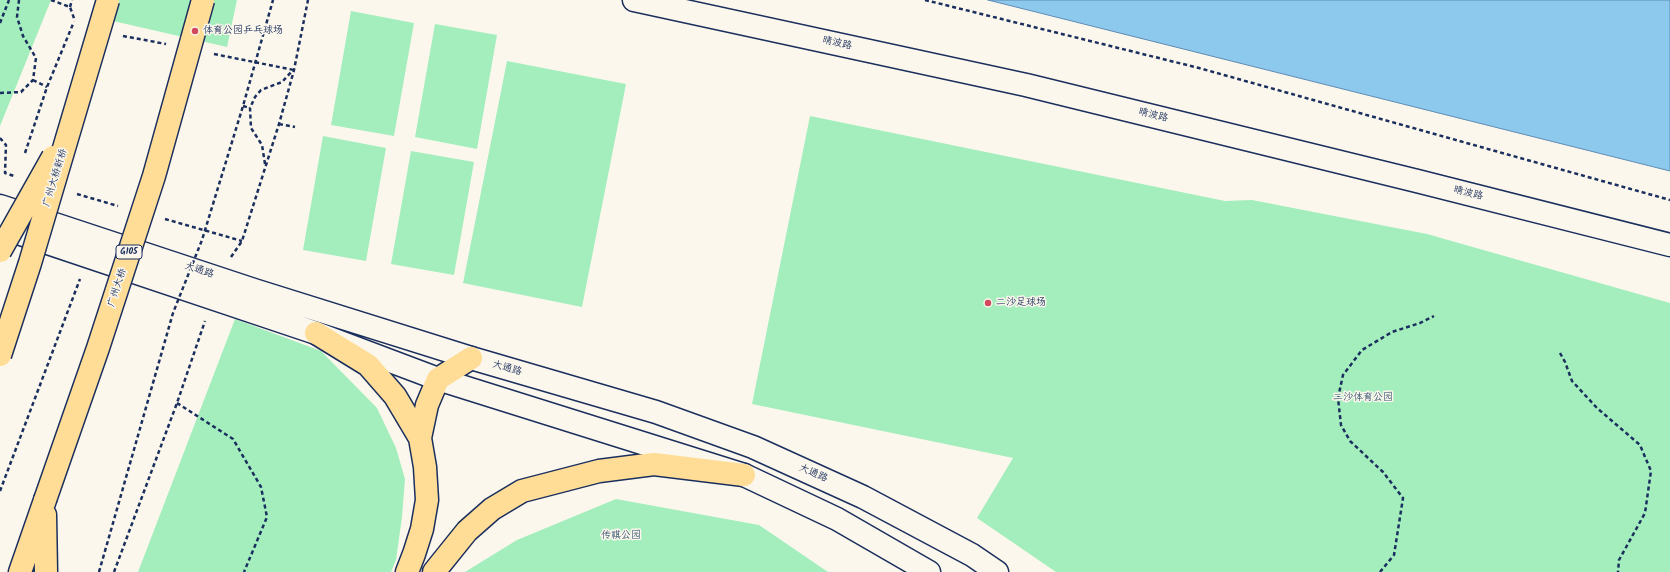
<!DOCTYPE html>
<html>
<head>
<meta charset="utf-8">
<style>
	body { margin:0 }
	canvas { display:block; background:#fbf7ec }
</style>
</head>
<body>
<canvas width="1670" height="572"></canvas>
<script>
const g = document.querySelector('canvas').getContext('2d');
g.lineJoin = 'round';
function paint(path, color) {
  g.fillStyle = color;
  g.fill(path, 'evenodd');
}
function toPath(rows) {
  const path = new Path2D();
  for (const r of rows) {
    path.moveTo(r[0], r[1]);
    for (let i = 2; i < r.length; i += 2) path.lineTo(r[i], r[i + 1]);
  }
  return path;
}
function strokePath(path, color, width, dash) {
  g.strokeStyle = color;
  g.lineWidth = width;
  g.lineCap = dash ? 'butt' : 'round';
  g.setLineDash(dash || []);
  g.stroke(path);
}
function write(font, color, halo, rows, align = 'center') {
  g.font = font + ' Kalam,"LXGW WenKai TC",sans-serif';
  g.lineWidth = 3;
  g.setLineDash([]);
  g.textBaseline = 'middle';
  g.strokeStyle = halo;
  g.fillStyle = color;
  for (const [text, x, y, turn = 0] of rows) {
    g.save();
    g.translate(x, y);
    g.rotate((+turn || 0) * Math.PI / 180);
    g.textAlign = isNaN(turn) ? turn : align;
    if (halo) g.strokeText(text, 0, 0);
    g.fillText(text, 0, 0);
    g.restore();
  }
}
paint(toPath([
	[0,0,51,0,0,126],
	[95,0,237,0,227,47,91,16],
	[351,11,414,23,394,136,331,125],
	[435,24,497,35,477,149,415,137],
	[507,61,626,84,582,307,463,283],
	[810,116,1225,201,1252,200,1427,234,1670,303,1670,572,1056,572,977,518,1013,458,752,404],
	[323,136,386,148,366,261,303,250],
	[411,151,474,162,454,275,391,264],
	[235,319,321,351,377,408,396,448,405,479,402,517,396,560,391,572,138,572],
	[616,499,759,525,828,572,465,572,517,540]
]), '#a4eebd');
const water = toPath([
	[988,0,1670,0,1670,171,988,0]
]);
paint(water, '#8dc9ed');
strokePath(water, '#5f8bb4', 1);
const street = toPath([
	[634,0,1026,85,1417,181,1670,245]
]);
const secondary = toPath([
	[0,206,254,290,471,358,656,412,753,447,863,497,972,555,997,572],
	[0,227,316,333,438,379,744,475,837,519,929,572]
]);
const highway = toPath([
	[316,333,368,365,395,396,420,438],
	[45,515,46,572],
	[20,572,45,500],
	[407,572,414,554,422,529,427,500,425,467,420,438,427,405,438,379,471,358],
	[434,572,467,531,492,509,522,491,599,471,654,464,744,475]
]);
strokePath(street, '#1b2f5e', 25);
strokePath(secondary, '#1b2f5e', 25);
strokePath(highway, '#1b2f5e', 25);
strokePath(toPath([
	[51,0,70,7,75,21],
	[925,0,1199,68,1670,200],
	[70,7,72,0],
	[0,23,9,0],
	[123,36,166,44],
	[214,54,294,70],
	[33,80,47,87],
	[0,93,21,92,33,80,36,58,23,36,17,17,19,0],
	[243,106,250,108],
	[279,124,295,127],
	[0,138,6,145,5,173,14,176],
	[265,164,262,145,251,128,250,108,255,97,261,90,282,82,293,70],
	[77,194,118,206],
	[165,219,242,241],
	[231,257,242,241,279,124,294,70,308,0],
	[1560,353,1565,362,1572,381,1597,408,1640,445,1651,471,1645,513,1619,560,1618,572],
	[177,403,233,439,261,487,267,517,244,572],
	[0,491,80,279],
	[114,572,177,403,205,321],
	[1380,572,1394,555,1403,498,1383,472,1350,441,1341,425,1338,398,1343,375,1362,350,1392,332,1420,323,1434,316]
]), '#1b2f5e', 2.5, [4, 3]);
strokePath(street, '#fbf7ec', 22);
strokePath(secondary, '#fbf7ec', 22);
strokePath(highway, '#ffdd96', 22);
const highwayBridge = toPath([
	[0,251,53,157],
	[0,355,30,263,108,0],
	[45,500,98,348,154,176,203,0]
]);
strokePath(highwayBridge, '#1b2f5e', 25, []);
strokePath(toPath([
	[25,153,47,87,73,24],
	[99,572,173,313,202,240,243,106,273,0]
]), '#1b2f5e', 2.5, [4, 3]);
strokePath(highwayBridge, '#ffdd96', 22);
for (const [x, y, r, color] of [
	[195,31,4,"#d1495b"],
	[988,303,4,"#d1495b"]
]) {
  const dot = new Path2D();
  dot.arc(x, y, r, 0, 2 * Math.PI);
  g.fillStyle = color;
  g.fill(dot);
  strokePath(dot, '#fbf7ec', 1.5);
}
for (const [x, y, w] of [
	[129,252,26]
]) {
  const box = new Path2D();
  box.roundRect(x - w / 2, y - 7, w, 14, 3);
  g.fillStyle = '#fbf7ec';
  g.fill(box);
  strokePath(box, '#1b2f5e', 1);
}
write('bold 9px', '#1b2f5e', null, [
	["G105",129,252]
]);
write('10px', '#1b2f5e', '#fbf7ec', [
	["体育公园乒乓球场",203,31],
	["二沙足球场",996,303]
], 'left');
write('10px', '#1b2f5e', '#fbf7ec', [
	["晴波路",837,44,12],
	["晴波路",1153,116,14],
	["广州大桥新桥",56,178,-73],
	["晴波路",1468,194,14],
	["大通路",199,271,18],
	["广州大桥",118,288,-72],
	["大通路",507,369,16],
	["大通路",813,474,24]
]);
write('10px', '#365571', '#fbf7ec', [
	["二沙体育公园",1363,398],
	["传祺公园",621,536]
]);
</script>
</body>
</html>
